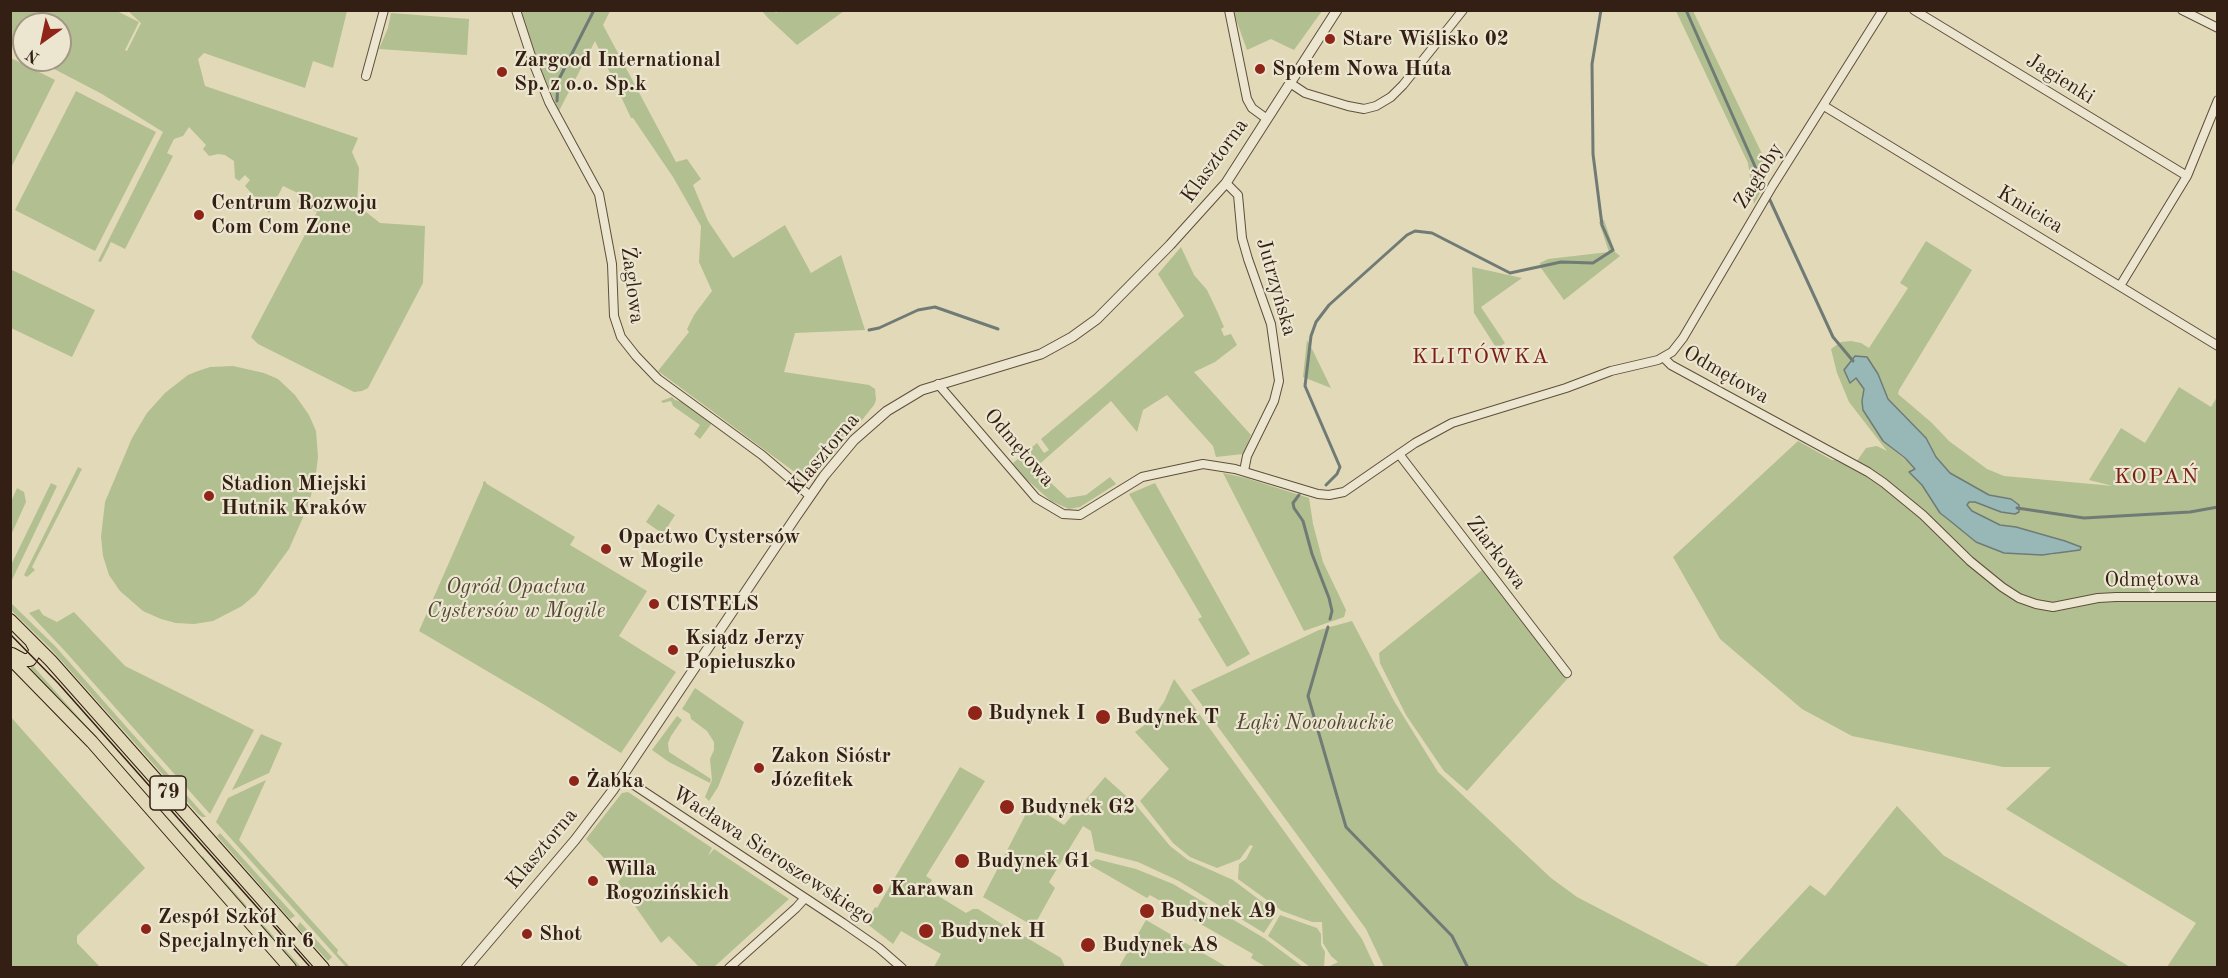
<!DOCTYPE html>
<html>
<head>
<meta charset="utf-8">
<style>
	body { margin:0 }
	#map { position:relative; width:2228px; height:978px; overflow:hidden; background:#e2d9b8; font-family:"Old Standard TT",serif }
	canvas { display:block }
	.frame { position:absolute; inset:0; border:12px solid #331f13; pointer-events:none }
	.north { position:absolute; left:12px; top:12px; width:60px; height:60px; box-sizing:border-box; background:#ece6d1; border:2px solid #a29685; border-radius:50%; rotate:213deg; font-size:16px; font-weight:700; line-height:24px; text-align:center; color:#331f13 }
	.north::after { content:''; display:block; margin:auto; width:21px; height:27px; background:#8f2418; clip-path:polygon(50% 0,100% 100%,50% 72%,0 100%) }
</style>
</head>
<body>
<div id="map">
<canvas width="2228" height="978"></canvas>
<div class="frame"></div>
<div class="north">N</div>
</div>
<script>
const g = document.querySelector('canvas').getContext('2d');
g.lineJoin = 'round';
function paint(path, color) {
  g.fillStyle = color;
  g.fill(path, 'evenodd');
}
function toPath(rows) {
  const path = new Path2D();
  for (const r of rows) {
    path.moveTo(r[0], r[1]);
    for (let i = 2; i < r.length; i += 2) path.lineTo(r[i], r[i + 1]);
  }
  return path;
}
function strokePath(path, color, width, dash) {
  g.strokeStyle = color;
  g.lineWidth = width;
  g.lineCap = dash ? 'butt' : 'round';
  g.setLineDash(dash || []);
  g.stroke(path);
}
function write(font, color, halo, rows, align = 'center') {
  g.font = font + ' "Old Standard TT",serif';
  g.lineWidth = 4.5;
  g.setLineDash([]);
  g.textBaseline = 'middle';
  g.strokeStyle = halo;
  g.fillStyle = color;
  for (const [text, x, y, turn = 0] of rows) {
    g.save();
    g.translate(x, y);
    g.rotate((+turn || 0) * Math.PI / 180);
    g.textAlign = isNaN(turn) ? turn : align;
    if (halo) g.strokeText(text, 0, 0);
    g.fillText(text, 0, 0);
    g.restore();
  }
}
paint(toPath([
	[10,11,117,11,139,22,120,60,125,50,127,51,141,23,128,11,347,11,333,68,313,61,305,88,204,53,198,59,205,86,358,138,352,152,359,168,357,205,380,223,425,226,423,283,368,388,362,391,354,392,258,344,251,337,317,212,297,202,300,194,283,186,269,213,245,186,250,180,245,175,239,181,235,178,234,161,225,155,218,154,209,156,203,149,206,145,189,127,183,136,174,139,167,153,173,156,125,249,111,242,101,262,98,261,163,132,102,94,37,60,60,60,60,24,24,24,24,53,11,46],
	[521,11,610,11,603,25,676,162,687,159,701,179,693,185,708,221,733,258,785,225,811,273,841,255,865,330,795,333,784,372,869,385,875,389,876,400,874,405,850,435,814,475,800,476,658,371,689,332,687,329,694,315,712,291,699,262,701,226,673,177,633,118,631,118,595,41,559,111,540,68],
	[779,11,779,10,844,11,797,45,768,18,762,11,774,11,776,13],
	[1233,11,1233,10,1322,11,1294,50,1271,39,1247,50],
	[1676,11,1693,11,1765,160,1760,169,1766,182,1754,204,1748,163],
	[391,13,469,19,467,55,379,49,388,28],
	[11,58,55,80,11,168],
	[76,91,156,132,95,251,15,210],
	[1604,220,1615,252,1620,256,1564,300,1541,268,1540,263,1548,259,1609,252,1599,222],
	[1926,241,1972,270,1899,390,1898,394,1932,423,1949,441,1987,469,2004,476,2113,486,2089,480,2121,428,2145,443,2179,387,2211,407,2217,397,2217,967,2167,967,2196,923,2006,809,2051,767,2003,767,1852,736,1802,709,1720,639,1673,557,1798,441,1832,460,1857,461,1866,448,1877,446,1887,451,1849,402,1837,373,1831,349,1841,342,1851,341,1861,343,1869,348,1908,288,1900,283],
	[1872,364,1888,399,1926,438,1936,457,1950,473,1989,495,2011,499,2001,512,1975,502,1968,502,1967,505,1972,511,2000,525,2016,527,2065,541,2081,547,2051,555,2004,553,1976,542,1940,513,1922,485,1910,472,1916,469,1883,441,1863,410,1862,401,1864,389,1856,378],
	[1181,247,1194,275,1207,290,1217,311,1224,327,1221,329,1224,336,1231,334,1237,345,1215,362,1194,372,1251,435,1243,454,1216,457,1213,446,1167,395,1143,410,1137,432,1111,401,1035,468,1067,498,1086,495,1110,477,1116,484,1080,507,1069,509,1051,501,1025,478,1013,463,1037,443,1044,453,1049,450,1041,439,1101,389,1184,316,1158,274],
	[1472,267,1522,278,1481,307,1505,343,1497,349,1474,313],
	[10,269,95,310,72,357,11,328],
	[1307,340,1313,351,1331,388,1303,377],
	[233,366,264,373,278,379,295,395,309,415,316,431,318,457,315,481,308,506,289,549,256,594,242,606,213,621,194,624,176,623,161,619,143,611,120,591,109,575,103,556,101,537,105,502,132,438,147,413,165,393,188,375,198,371,210,367],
	[672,397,675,400,687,403,712,423,700,439,694,434,700,425,673,406,671,401,663,403,661,401],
	[78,467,82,469,32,567,35,570,27,577,24,575],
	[1223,473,1246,478,1309,498,1313,524,1323,562,1346,610,1344,617,1304,631],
	[485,481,487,484,575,537,570,545,647,591,619,636,676,672,621,753,543,704,419,631,483,485,483,482],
	[51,483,57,486,11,582,11,565],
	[1155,483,1250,654,1227,667,1198,619,1202,617,1129,494],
	[17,488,24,492,26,502,11,535,11,502],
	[658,504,675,515,663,534,646,522],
	[1482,570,1568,678,1467,791,1444,771,1406,715,1380,663,1379,653],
	[10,602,55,646,206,817,202,817,198,814,50,648,11,610],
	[39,609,43,615,57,622,74,612,125,666,254,730,210,814,64,650,29,613],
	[1352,621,1394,701,1438,772,1551,878,1577,897,1711,967,1384,967,1366,929,1191,690,1319,630],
	[33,666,195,848,196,849,194,851,29,669],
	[1174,679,1362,939,1375,967,1328,967,1338,962,1331,956,1323,943,1322,922,1312,922,1282,911,1238,879,1239,864,1246,859,1253,846,1250,845,1240,859,1217,868,1190,857,1173,843,1140,801,1169,769,1135,732,1150,721,1164,702],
	[695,688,744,722,718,787,709,801,705,797,712,780,710,759,714,750,714,742,707,731,691,719,690,714,682,709],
	[10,716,145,868,77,936,77,943,100,967,11,967],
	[677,716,682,720,671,736,668,743,669,752,711,779,710,783,669,762,652,750],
	[261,734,282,743,269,773,232,790],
	[960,767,985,781,926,876,932,880,927,889,966,913,973,909,978,909,1005,926,1004,928,1011,931,1009,936,1014,938,1017,932,1061,958,1065,967,934,967,941,954,901,931,893,944,866,923,875,907,877,908],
	[1105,777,1136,805,1170,846,1188,860,1233,880,1277,913,1264,933,1179,881,1138,862,1095,851,1091,831,1083,826,1049,882,1055,888,1035,924,1030,924,983,897,1031,804,1064,825],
	[266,780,239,840,338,950,337,953,350,967,346,967,216,822,228,798],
	[628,792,712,848,708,856,714,849,789,899,714,967,699,967,669,936,661,943,618,882,622,877,586,839,622,793],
	[1897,806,1943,855,2130,967,1734,967,1810,885,1825,896],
	[220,833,295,916,290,919,217,836],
	[203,856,204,858,301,967,296,967,275,941,200,859],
	[1096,859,1136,869,1173,884,1264,938,1303,967,1266,967,1251,958,1253,954,1150,895,1147,898,1088,864],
	[1280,915,1317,928,1321,934,1321,945,1325,952,1324,967,1310,967,1268,936],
	[1146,920,1189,945,1227,967,1119,967],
	[300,922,332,957,328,961,297,927]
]), '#b2bf90');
const water = toPath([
	[1855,356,1867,357,1878,374,1888,399,1926,438,1936,457,1950,473,1989,495,2011,499,2019,505,2019,512,2015,514,2001,512,1975,502,1969,502,1967,505,1972,511,2000,525,2016,527,2065,541,2081,547,2080,550,2042,555,2004,553,1976,542,1949,520,1940,513,1922,485,1909,472,1915,469,1905,458,1883,441,1863,410,1862,401,1864,389,1856,378,1850,383,1844,370,1855,356]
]);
paint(water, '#98b8b8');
strokePath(water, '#707b76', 1.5);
strokePath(toPath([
	[1686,10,1765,189],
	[557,101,558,81,594,10],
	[1769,198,1833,337,1853,361],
	[869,330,879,328,918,310,935,307,998,329],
	[1326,485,1337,474,1340,467,1305,386,1311,336,1316,322,1329,305,1407,235,1415,231,1432,233,1510,273,1561,262,1593,263,1613,250,1602,225,1593,154,1592,64,1601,10],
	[1299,495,1293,503,1294,508,1303,521,1312,554,1329,598,1332,611,1330,619],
	[2017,508,2084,518,2190,512,2218,507],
	[1328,627,1308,696,1346,827,1452,936,1468,968]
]), '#707b76', 3);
const minor = toPath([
	[516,10,533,62,549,102,599,194,612,264,614,316,621,337,636,356,658,379,762,455,810,496],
	[1229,10,1247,99,1252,108,1267,119],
	[1914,10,2187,176],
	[2182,10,2218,28],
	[366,76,384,10],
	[1290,83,1305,93,1348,106,1364,109,1376,106,1391,97,1403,85,1463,10],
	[1824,106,2218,346],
	[1226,183,1238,195,1242,238,1248,259,1271,324,1279,381,1274,401,1247,456,1244,471],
	[2120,286,2187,176,2218,100],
	[1664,358,1671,365,1868,472,1884,483,1923,515,1970,561,2002,587,2019,598,2036,604,2053,607,2098,598,2116,597,2218,597],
	[938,384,1036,498,1063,514,1080,515,1142,477,1203,464,1235,469,1318,494,1329,495,1344,492,1415,443,1452,423,1566,388,1611,371,1658,360,1672,352,1683,338,1773,185,1883,10],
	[1399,454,1567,673],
	[622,777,843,923,879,948,902,968],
	[729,968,796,908,805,898]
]);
const tertiary = toPath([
	[466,968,575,840,613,790,795,518,824,476,854,440,887,411,922,390,1041,354,1072,337,1097,319,1170,245,1226,183,1337,10]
]);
const primary = toPath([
	[10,620,51,661,323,968],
	[12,654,23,660,30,660,36,650,31,641],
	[10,658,92,742,290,968]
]);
strokePath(minor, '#5f4e3c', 10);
strokePath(tertiary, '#5f4e3c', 11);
strokePath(primary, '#331f13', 14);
strokePath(minor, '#ece6d1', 8);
strokePath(tertiary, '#ece6d1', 9);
strokePath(primary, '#e2d9b8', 12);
strokePath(toPath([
	[10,634,58,683,311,968]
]), '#331f13', 1.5);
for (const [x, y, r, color] of [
	[1330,39,6,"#8f2418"],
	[1260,69,6,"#8f2418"],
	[502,72,6,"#8f2418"],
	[199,215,6,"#8f2418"],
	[209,496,6,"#8f2418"],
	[606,549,6,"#8f2418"],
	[654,604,6,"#8f2418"],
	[673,650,6,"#8f2418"],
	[975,713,8,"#8f2418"],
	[1103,717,8,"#8f2418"],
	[759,768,6,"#8f2418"],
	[574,781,6,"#8f2418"],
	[1007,807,8,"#8f2418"],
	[962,861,8,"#8f2418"],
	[593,881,6,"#8f2418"],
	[878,889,6,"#8f2418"],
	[1147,911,8,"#8f2418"],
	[146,929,6,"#8f2418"],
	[926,931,8,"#8f2418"],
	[527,934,6,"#8f2418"],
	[1088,945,8,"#8f2418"]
]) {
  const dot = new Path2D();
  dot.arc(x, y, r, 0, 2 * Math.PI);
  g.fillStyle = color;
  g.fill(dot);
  strokePath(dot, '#ece6d1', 2);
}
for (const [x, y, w] of [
	[168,793,36]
]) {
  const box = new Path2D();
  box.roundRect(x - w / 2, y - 17, w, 34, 4.5);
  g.fillStyle = '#ece6d1';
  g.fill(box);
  strokePath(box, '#331f13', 1.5);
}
write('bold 20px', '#331f13', null, [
	["79",168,793]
]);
write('bold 21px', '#331f13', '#ece6d1', [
	["Stare Wiślisko 02",1342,39],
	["Zargood International",514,60],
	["Sp. z o.o. Sp.k",514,84],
	["Społem Nowa Huta",1272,69],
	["Centrum Rozwoju",211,203],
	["Com Com Zone",211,227],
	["Stadion Miejski",221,484],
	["Hutnik Kraków",221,508],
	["Opactwo Cystersów",618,537],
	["w Mogile",618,561],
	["CISTELS",666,604],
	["Ksiądz Jerzy",685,638],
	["Popiełuszko",685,662],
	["Budynek I",988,713],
	["Budynek T",1116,717],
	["Zakon Sióstr",771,756],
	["Józefitek",771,780],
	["Żabka",586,781],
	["Budynek G2",1020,807],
	["Budynek G1",976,861],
	["Willa",605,869],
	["Rogozińskich",605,893],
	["Karawan",890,889],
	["Budynek A9",1160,911],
	["Zespół Szkół",158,917],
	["Specjalnych nr 6",158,941],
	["Budynek H",940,931],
	["Shot",539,934],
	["Budynek A8",1102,945]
], 'left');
write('21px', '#331f13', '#ece6d1', [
	["Jagienki",2060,79,32],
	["Klasztorna",1215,161,-54],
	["Zagłoby",1759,176,-58],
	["Kmicica",2030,210,31],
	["Żaglowa",632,285,83],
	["Jutrzyńska",1276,287,74],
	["Odmętowa",1726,375,30],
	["Odmętowa",1019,448,49],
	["Klasztorna",824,454,-50],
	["Ziarkowa",1496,553,53],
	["Odmętowa",2152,580,-1],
	["Klasztorna",542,849,-50],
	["Wacława Sieroszewskiego",773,856,33]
]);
write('italic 21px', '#534732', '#ece6d1', [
	["Ogród Opactwa",516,587],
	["Cystersów w Mogile",516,611],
	["Łąki Nowohuckie",1315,723]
]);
g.letterSpacing = '1.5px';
write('22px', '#7a1f14', '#ece6d1', [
	["KLITÓWKA",1481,357],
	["KOPAŃ",2157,477]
]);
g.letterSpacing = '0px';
</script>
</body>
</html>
